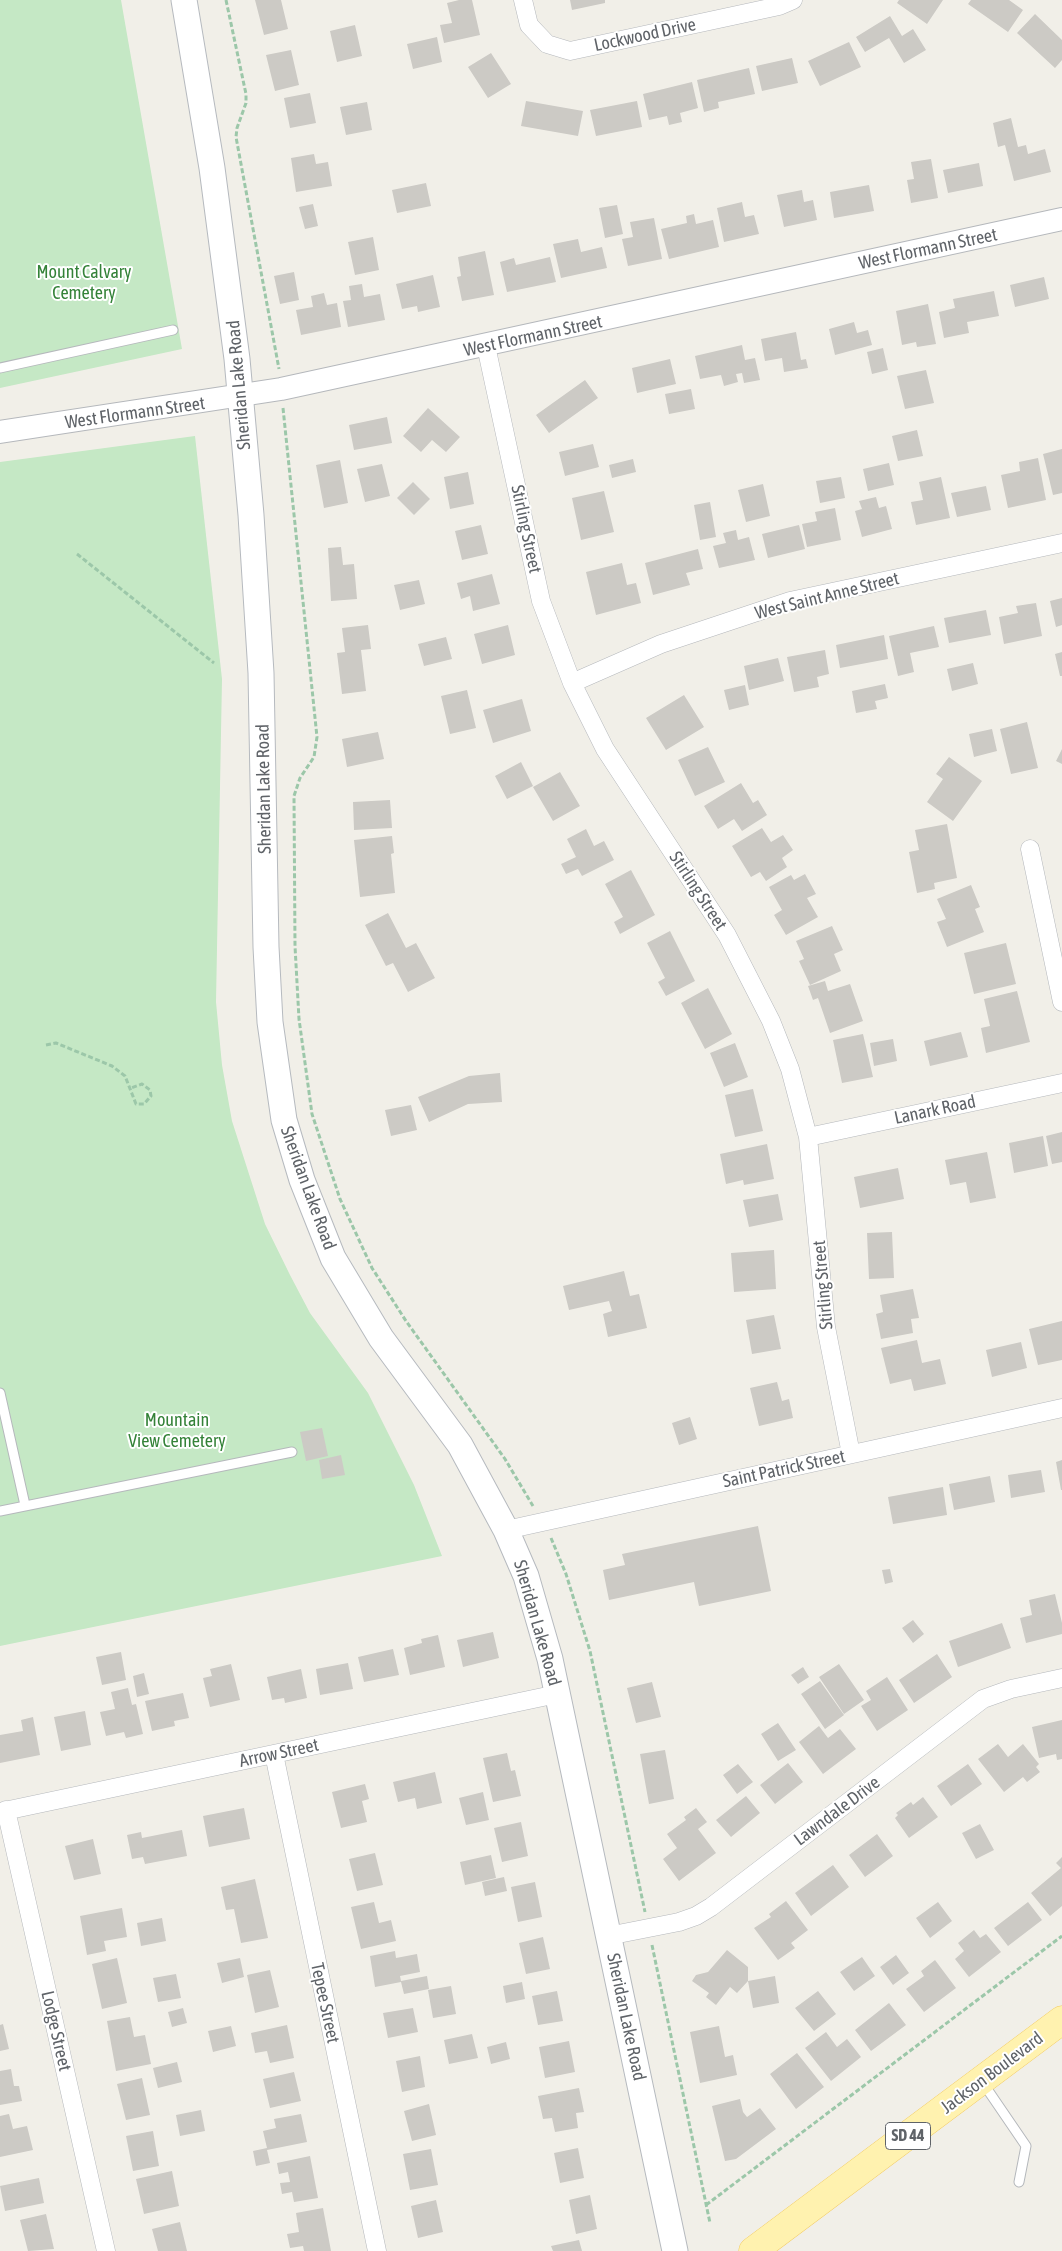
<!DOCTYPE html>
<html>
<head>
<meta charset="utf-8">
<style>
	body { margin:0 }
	canvas { display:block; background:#f1efe8 }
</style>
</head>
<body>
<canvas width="1062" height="2251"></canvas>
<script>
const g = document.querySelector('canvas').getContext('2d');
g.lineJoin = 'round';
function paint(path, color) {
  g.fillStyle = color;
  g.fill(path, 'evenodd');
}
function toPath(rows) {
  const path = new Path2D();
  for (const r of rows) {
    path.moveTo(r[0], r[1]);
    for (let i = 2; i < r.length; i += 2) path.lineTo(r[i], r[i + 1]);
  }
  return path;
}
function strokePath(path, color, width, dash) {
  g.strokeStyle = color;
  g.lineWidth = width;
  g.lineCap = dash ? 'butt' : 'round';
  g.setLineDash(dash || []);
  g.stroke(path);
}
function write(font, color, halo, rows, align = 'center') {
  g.font = font + ' "Asap Condensed",sans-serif';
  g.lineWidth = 4;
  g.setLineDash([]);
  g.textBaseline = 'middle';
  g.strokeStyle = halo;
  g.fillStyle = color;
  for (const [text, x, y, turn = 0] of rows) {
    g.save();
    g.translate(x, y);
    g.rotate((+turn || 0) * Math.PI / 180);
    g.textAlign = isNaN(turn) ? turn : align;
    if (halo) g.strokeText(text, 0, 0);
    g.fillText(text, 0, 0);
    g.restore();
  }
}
paint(toPath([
	[0,0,121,0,182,349,0,388],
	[195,436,222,679,216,1002,222,1065,232,1121,265,1224,290,1275,310,1313,368,1393,414,1485,442,1556,0,1646,0,462]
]), '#c5e8c5');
paint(toPath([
	[255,0,281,0,288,29,264,35],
	[459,0,472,0,480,35,444,43,440,25,452,23,447,3],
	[570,0,605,0,605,3,572,10],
	[899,0,943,0,927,24,897,3],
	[971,0,1009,0,1023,10,1008,32,968,4],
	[1035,14,1062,40,1062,60,1055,68,1017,33],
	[890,16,902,36,913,29,926,50,904,63,889,38,865,52,856,37],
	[355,25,362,56,337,62,330,31],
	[437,37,442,62,413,69,407,44],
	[849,42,861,67,820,86,808,61],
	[291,50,299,85,275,91,266,55],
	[491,53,511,84,488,98,468,67],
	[792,58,798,83,762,91,756,66],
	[749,68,755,94,718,102,719,108,704,112,697,80],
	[692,82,698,108,680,113,682,122,669,125,667,116,649,120,643,94],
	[310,93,316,123,290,128,284,98],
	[526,101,583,111,578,136,521,126],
	[637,101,642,127,596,136,590,110],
	[367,102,372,130,346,135,340,107],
	[1011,118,1018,147,1026,145,1028,154,1045,149,1051,172,1014,181,1005,145,998,147,993,123],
	[314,154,316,164,328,162,332,186,296,192,291,158],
	[931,159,938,198,911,203,907,180,914,179,911,162],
	[979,163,983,186,948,193,943,170],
	[426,183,431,206,397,213,392,190],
	[869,185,874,211,834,218,830,192],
	[802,190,804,202,813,200,817,220,784,227,777,195],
	[742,202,745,217,754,215,759,234,724,242,717,208],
	[313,204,318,226,305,229,299,207],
	[617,205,623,234,605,238,599,208],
	[694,214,696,224,713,220,719,247,669,259,661,229,687,223,686,216],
	[654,218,662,259,628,266,622,239,633,237,630,222],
	[373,237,379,270,355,275,348,242],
	[578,239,581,252,602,247,607,268,561,278,553,244],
	[485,251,494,295,462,301,457,277,461,276,458,257],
	[550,257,556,282,507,292,500,262,514,258,516,265],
	[294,272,299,300,280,304,274,276],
	[433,275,440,307,418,312,417,306,402,309,396,284],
	[1044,277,1049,299,1015,307,1010,285],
	[362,284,364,297,380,294,385,320,348,327,343,301,351,300,349,286],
	[994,291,999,316,967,322,969,333,944,338,939,312,955,308,953,299],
	[324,293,327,305,337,303,341,327,301,335,296,310,313,307,311,296],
	[928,304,936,344,917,347,916,342,902,345,896,311],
	[854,322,857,333,868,330,872,345,835,355,829,329],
	[796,332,801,360,806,359,808,368,784,372,782,358,765,361,761,339],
	[742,345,745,360,755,358,760,380,744,383,742,373,736,374,738,382,724,386,721,375,700,379,695,356],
	[883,348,888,370,872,374,867,352],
	[670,359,676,384,637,393,632,368],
	[926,370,934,403,905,409,897,376],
	[585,380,598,398,549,433,536,415],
	[691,389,695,409,669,414,665,394],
	[428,408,460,437,446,452,432,440,421,452,403,436],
	[387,417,392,443,354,450,349,425],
	[917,430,923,456,898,461,892,436],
	[593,444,599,467,565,476,559,452],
	[1062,449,1062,493,1053,495,1043,454],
	[1038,458,1046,500,1008,508,1001,475,1020,471,1019,462],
	[633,459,636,472,612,478,609,465],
	[340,460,348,503,324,508,316,465],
	[889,463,894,485,868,491,863,469],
	[382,464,390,496,365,502,357,469],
	[468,472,474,504,450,509,444,477],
	[841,477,845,498,820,503,816,481],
	[941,477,950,518,916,525,911,502,923,500,919,482],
	[413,482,430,499,414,515,397,498],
	[763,484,770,516,746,522,738,490],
	[986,486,991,510,957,517,951,493],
	[604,491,614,532,581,540,572,498],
	[876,497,879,508,886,506,892,529,862,537,855,511,862,509,859,501],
	[710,502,716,537,700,540,694,505],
	[835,508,841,540,807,547,802,524,817,521,815,512],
	[481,525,488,554,462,560,455,531],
	[799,525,805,549,768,558,762,534],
	[736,530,738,540,749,537,755,560,719,568,713,546,726,543,723,533],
	[341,547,343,565,354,564,357,599,331,601,328,548],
	[698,549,703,569,686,573,690,585,653,595,645,563],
	[622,563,627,585,636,583,641,603,596,615,586,572],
	[492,574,500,604,473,611,470,596,461,599,457,583],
	[419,580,425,604,400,610,394,585],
	[1062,598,1062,625,1056,627,1050,601],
	[1036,603,1042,636,1004,644,999,617,1018,613,1016,606],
	[986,610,991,635,949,643,944,618],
	[368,625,371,649,361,650,366,691,342,694,337,653,345,652,342,628],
	[508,625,515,655,482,664,474,634],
	[934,626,939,647,910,653,914,672,898,676,889,636],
	[884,635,888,659,840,668,836,645],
	[446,637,452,659,424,666,418,644],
	[825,650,829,674,817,677,819,687,794,692,787,657],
	[1062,652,1062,676,1060,676,1055,654],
	[778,658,784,681,749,690,744,666],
	[973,663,978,684,952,691,947,669],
	[885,684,888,698,875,701,877,709,856,713,852,691],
	[745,685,749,705,729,710,724,690],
	[467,690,476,728,450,734,441,696],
	[684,695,704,727,666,750,646,718],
	[522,699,531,731,493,743,483,710],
	[1027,722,1038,768,1011,774,1000,729],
	[992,729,997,751,974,757,969,734],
	[378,732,384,759,347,767,342,739],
	[708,747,725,782,695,796,678,760],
	[1062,749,1062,764,1056,761],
	[949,757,982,781,953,821,927,802,943,779,936,774],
	[521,762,533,786,507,799,495,776],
	[560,772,580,806,553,821,533,787],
	[741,783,753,803,758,800,767,815,742,831,734,819,718,829,704,806],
	[390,800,392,828,354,830,353,802],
	[947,824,957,878,934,883,935,889,917,893,909,852,919,850,915,830],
	[762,828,771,842,783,835,793,850,782,858,787,867,766,881,760,872,751,877,732,846],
	[586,829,594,846,604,841,614,860,582,876,578,869,566,874,561,864,576,857,567,839],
	[392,836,394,853,391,854,395,893,360,897,354,840],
	[631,870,655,915,620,934,614,922,623,917,605,884],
	[805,874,816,894,807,898,818,917,786,935,774,915,782,910,769,887,791,875,794,880],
	[971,885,980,907,975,909,984,932,947,947,937,922,946,919,937,899],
	[388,913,406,948,416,943,435,978,408,992,393,963,386,966,365,925],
	[832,926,843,950,834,954,841,971,810,985,799,961,804,959,796,941],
	[670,931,695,981,666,996,658,982,665,978,647,943],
	[1006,943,1016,984,974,994,964,953],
	[825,981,828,991,850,984,863,1021,830,1033,818,998,813,1000,808,986],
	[708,988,732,1034,705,1049,681,1003],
	[1017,991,1030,1042,986,1053,981,1028,990,1026,984,999],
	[961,1032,968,1057,930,1066,924,1041],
	[863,1034,873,1077,842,1083,833,1040],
	[893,1039,897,1061,874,1066,870,1043],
	[735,1043,748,1077,724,1087,710,1053],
	[500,1073,502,1102,468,1104,429,1122,418,1097,469,1076],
	[753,1089,763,1131,735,1137,725,1095],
	[411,1105,417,1130,391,1136,385,1110],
	[1062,1132,1062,1162,1052,1164,1046,1136],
	[1043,1136,1048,1166,1014,1173,1009,1143],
	[767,1144,774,1179,744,1185,743,1180,726,1184,720,1154],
	[987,1152,996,1198,970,1203,966,1182,950,1185,945,1160],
	[898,1168,904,1199,860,1208,854,1177],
	[778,1194,783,1220,749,1227,743,1200],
	[892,1232,894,1278,869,1279,867,1233],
	[774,1250,776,1289,734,1292,731,1253],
	[624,1271,630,1296,639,1294,647,1328,608,1337,603,1314,612,1311,609,1301,569,1310,563,1286],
	[913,1289,919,1318,911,1319,913,1333,881,1339,876,1314,883,1312,880,1295],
	[774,1315,781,1349,752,1354,746,1320],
	[1062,1321,1062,1360,1038,1365,1029,1329],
	[917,1340,922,1363,940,1359,946,1384,914,1391,911,1379,890,1384,881,1348],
	[1021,1342,1027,1368,992,1377,986,1350],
	[777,1382,782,1401,789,1399,793,1418,759,1426,750,1388],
	[690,1417,697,1439,679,1445,672,1423],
	[322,1428,328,1456,306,1461,300,1432],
	[341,1455,345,1475,322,1479,319,1460],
	[1062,1460,1062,1490,1061,1490,1056,1462],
	[1041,1470,1045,1492,1011,1498,1008,1475],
	[990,1476,995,1502,954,1510,949,1484],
	[943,1487,947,1515,893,1524,888,1497],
	[758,1526,771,1591,699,1606,694,1582,609,1600,603,1570,625,1565,622,1554],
	[890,1569,893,1582,885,1584,882,1570],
	[1055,1594,1062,1623,1062,1634,1026,1643,1020,1618,1032,1615,1029,1600],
	[913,1620,924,1634,913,1643,902,1628],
	[1002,1623,1011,1648,958,1667,949,1641],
	[493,1632,499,1658,463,1667,457,1640],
	[438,1635,445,1667,410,1675,404,1648,422,1643,421,1639],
	[393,1649,399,1675,364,1682,358,1657],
	[121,1652,126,1680,102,1685,96,1657],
	[937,1654,952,1677,914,1703,899,1680],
	[348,1663,353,1689,320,1695,316,1669],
	[231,1664,240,1700,210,1707,203,1678,212,1676,210,1669],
	[839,1664,864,1700,844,1714,819,1677],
	[803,1667,809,1677,798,1684,791,1675],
	[301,1669,307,1698,285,1703,284,1698,272,1700,267,1677],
	[144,1673,149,1694,137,1697,133,1676],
	[887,1677,908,1710,877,1731,861,1706,871,1700,866,1691],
	[820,1681,844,1715,825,1729,801,1694],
	[652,1682,661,1717,636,1723,627,1688],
	[128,1688,132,1705,136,1704,143,1734,126,1738,124,1732,106,1736,100,1712,115,1709,111,1692],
	[183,1693,189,1718,174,1721,175,1726,152,1731,145,1701],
	[85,1711,91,1745,61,1751,54,1717],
	[33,1717,40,1755,0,1763,0,1735,23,1731,21,1720],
	[1062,1720,1062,1759,1057,1760,1056,1754,1039,1758,1032,1727],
	[778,1723,796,1750,778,1761,761,1734],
	[819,1726,828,1738,840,1729,856,1749,823,1774,799,1742],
	[998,1744,1008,1757,1023,1744,1039,1764,1036,1767,1040,1772,1027,1782,1023,1777,1004,1792,978,1759],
	[665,1750,674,1799,649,1804,640,1754],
	[507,1753,511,1771,515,1770,521,1796,493,1802,483,1758],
	[788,1763,803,1782,775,1804,760,1785],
	[738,1764,753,1782,737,1794,723,1775],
	[968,1764,982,1784,951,1806,937,1786],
	[435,1772,442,1803,417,1809,415,1798,398,1802,393,1782],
	[365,1784,369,1799,362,1801,367,1822,341,1828,332,1792],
	[483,1792,489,1820,466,1825,459,1798],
	[746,1796,760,1813,731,1837,716,1820],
	[923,1797,938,1817,909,1838,895,1818,898,1815,896,1813,911,1802,913,1805],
	[244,1808,250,1839,209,1847,203,1816],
	[696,1808,707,1822,698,1829,716,1853,679,1881,663,1859,677,1848,667,1834,686,1820,684,1817],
	[521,1822,528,1856,502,1862,494,1828],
	[980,1824,994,1850,976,1859,962,1833],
	[182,1830,187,1856,145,1864,143,1857,132,1859,127,1835,141,1832,142,1838],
	[877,1834,893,1856,865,1877,849,1855],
	[93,1839,101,1874,74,1880,65,1846],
	[375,1853,383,1885,357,1891,349,1859],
	[491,1855,496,1878,465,1885,460,1862],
	[1062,1857,1062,1906,1050,1916,1031,1893,1061,1868,1056,1863],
	[833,1865,849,1887,811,1916,795,1893],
	[504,1877,507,1891,485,1896,482,1882],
	[255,1879,268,1938,241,1943,234,1909,226,1910,221,1887],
	[535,1882,542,1917,518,1922,511,1887],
	[786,1901,808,1930,791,1943,795,1948,778,1960,754,1928,771,1917,769,1914],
	[374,1902,379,1923,391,1920,396,1941,361,1949,351,1907],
	[938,1902,952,1921,930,1938,916,1918],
	[1028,1902,1042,1920,1008,1946,994,1928],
	[122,1908,127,1937,104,1941,106,1951,87,1955,80,1916],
	[162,1918,166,1941,141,1946,137,1923],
	[974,1930,980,1938,986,1934,1001,1952,969,1977,955,1959,964,1951,958,1943],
	[543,1937,550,1969,526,1974,519,1943],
	[727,1950,748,1967,748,1981,737,1993,730,1987,716,2005,706,1997,709,1993,692,1981,696,1975,708,1972],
	[395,1951,396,1958,417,1954,420,1972,400,1976,401,1981,427,1976,429,1989,404,1994,401,1982,375,1987,370,1956],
	[896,1955,909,1973,893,1985,880,1967],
	[862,1957,875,1976,854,1991,840,1972],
	[117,1958,127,2003,102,2009,92,1964],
	[240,1958,244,1977,222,1983,217,1963],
	[935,1960,956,1988,924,2012,906,1989,924,1976,921,1971],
	[270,1970,279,2007,255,2013,247,1975],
	[176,1974,181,1998,158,2002,153,1978],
	[775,1976,779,2003,753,2008,748,1981],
	[522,1982,525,1999,506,2003,503,1986],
	[451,1986,456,2014,433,2018,428,1990],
	[557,1991,563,2021,538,2025,532,1996],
	[818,1991,836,2014,814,2031,795,2008],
	[889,2003,906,2025,871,2051,855,2030],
	[183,2008,187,2023,172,2027,168,2012],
	[413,2008,418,2032,388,2038,383,2013],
	[130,2017,134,2037,145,2035,151,2064,116,2071,107,2021],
	[3,2024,9,2049,0,2051,0,2025],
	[287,2025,294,2058,270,2063,267,2051,255,2053,251,2033],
	[231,2026,236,2046,213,2052,208,2031],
	[719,2026,725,2057,733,2055,737,2075,700,2083,690,2032],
	[826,2032,837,2047,847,2039,861,2057,831,2081,805,2048],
	[472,2034,478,2058,449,2064,444,2040],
	[569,2041,575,2072,545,2078,539,2047],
	[506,2042,510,2059,491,2064,487,2047],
	[797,2053,824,2087,796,2109,770,2074],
	[420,2056,425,2087,402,2092,396,2061],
	[177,2062,182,2082,158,2088,153,2068],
	[11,2069,14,2086,19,2086,22,2101,0,2105,0,2071],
	[294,2072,301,2101,270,2108,263,2079],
	[142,2078,150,2115,126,2120,117,2084],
	[579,2088,584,2112,576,2113,578,2128,555,2132,552,2118,543,2119,538,2096],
	[740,2099,743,2112,747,2117,760,2108,776,2129,736,2159,725,2161,712,2106],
	[429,2104,436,2135,412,2141,404,2111],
	[201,2110,205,2131,180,2136,176,2115],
	[9,2114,13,2129,27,2126,33,2150,0,2157,0,2116],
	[301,2114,307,2142,267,2150,270,2163,256,2166,253,2151,267,2148,263,2131,276,2128,274,2119],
	[153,2131,159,2166,133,2171,126,2136],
	[578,2148,584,2178,560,2183,554,2153],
	[431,2149,438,2185,410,2190,403,2154],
	[310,2156,318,2198,294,2202,292,2192,282,2194,280,2183,290,2182,288,2172,279,2174,277,2163],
	[172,2171,179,2206,144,2214,136,2179],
	[39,2178,44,2203,5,2211,0,2186],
	[590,2195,597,2229,576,2234,569,2200],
	[436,2200,443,2232,418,2238,411,2206],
	[323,2208,331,2251,304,2251,303,2246,290,2248,287,2234,299,2232,296,2213],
	[46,2214,54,2249,28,2251,20,2220],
	[180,2222,187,2251,158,2251,152,2229],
	[579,2240,582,2251,553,2251,551,2246]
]), '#cccac5');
const service = toPath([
	[0,368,173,330],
	[0,1393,25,1505],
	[0,1511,292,1452],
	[983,2083,1026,2146,1019,2182]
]);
const minor = toPath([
	[523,0,529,25,547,44,570,51,779,6,793,0],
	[486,346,541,601,572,683,605,749,727,935,771,1021,790,1069,808,1137,826,1327,851,1454],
	[572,683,661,644,790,601,1062,543],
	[1030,849,1062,1002],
	[808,1137,1062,1083],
	[506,1530,1062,1408],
	[274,1754,377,2251],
	[6,1810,106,2251],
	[0,1812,557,1694],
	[608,1936,679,1922,696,1916,711,1907,983,1699,1011,1689,1062,1678]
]);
const tertiary = toPath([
	[0,432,281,389,1062,219]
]);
const secondary = toPath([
	[184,0,212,168,237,359,251,515,261,673,266,947,270,1022,284,1120,302,1180,333,1258,381,1338,460,1445,506,1530,526,1576,550,1659,675,2251]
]);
const primary = toPath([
	[753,2251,1062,2020]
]);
strokePath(service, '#b5b8bc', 11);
strokePath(minor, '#b5b8bc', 19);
strokePath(tertiary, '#b5b8bc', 24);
strokePath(secondary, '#b6babf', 27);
strokePath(primary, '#f2c960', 29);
strokePath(toPath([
	[226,0,246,94,246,103,237,128,236,137,279,369],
	[283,408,317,737,314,757,300,778,294,796,295,946,299,1019,312,1114,340,1199,372,1268,406,1321,505,1459,533,1506],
	[77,554,214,663],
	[46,1045,56,1043,112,1066,125,1076,136,1104,144,1104,151,1096,150,1090,142,1084,131,1088],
	[551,1538,566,1574,590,1651,645,1912],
	[652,1945,710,2223],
	[706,2205,1062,1936]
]), '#9cc7a9', 3, [5, 2.5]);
strokePath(service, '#fff', 9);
strokePath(minor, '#fff', 18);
strokePath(tertiary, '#fff', 22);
strokePath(secondary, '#fff', 25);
strokePath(primary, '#fff2af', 28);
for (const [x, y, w] of [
	[908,2136,45]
]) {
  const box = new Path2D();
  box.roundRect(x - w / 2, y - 13.5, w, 27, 4);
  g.fillStyle = '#fff';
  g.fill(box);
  strokePath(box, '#5f6368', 1);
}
write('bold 16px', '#5f6368', null, [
	["SD 44",908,2136]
]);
write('18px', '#5f6368', '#fff', [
	["Lockwood Drive",645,35,-12],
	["West Flormann Street",928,249,-12],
	["West Flormann Street",533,336,-12],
	["Sheridan Lake Road",239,385,-95],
	["West Flormann Street",135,413,-8],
	["Stirling Street",526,529,78],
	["West Saint Anne Street",827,596,-14],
	["Sheridan Lake Road",264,789,-91],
	["Stirling Street",698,891,57],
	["Lanark Road",935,1110,-12],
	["Sheridan Lake Road",308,1188,70],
	["Stirling Street",823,1285,-95],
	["Saint Patrick Street",784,1469,-12],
	["Sheridan Lake Road",537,1623,74],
	["Arrow Street",279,1753,-12],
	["Lawndale Drive",837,1811,-37],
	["Tepee Street",325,2003,78],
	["Sheridan Lake Road",626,2017,78],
	["Lodge Street",56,2031,77],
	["Jackson Boulevard",992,2073,-37]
]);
write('18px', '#348238', '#fff', [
	["Mount Calvary",84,272],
	["Cemetery",84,293],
	["Mountain",177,1420],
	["View Cemetery",177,1441]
]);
</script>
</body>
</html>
